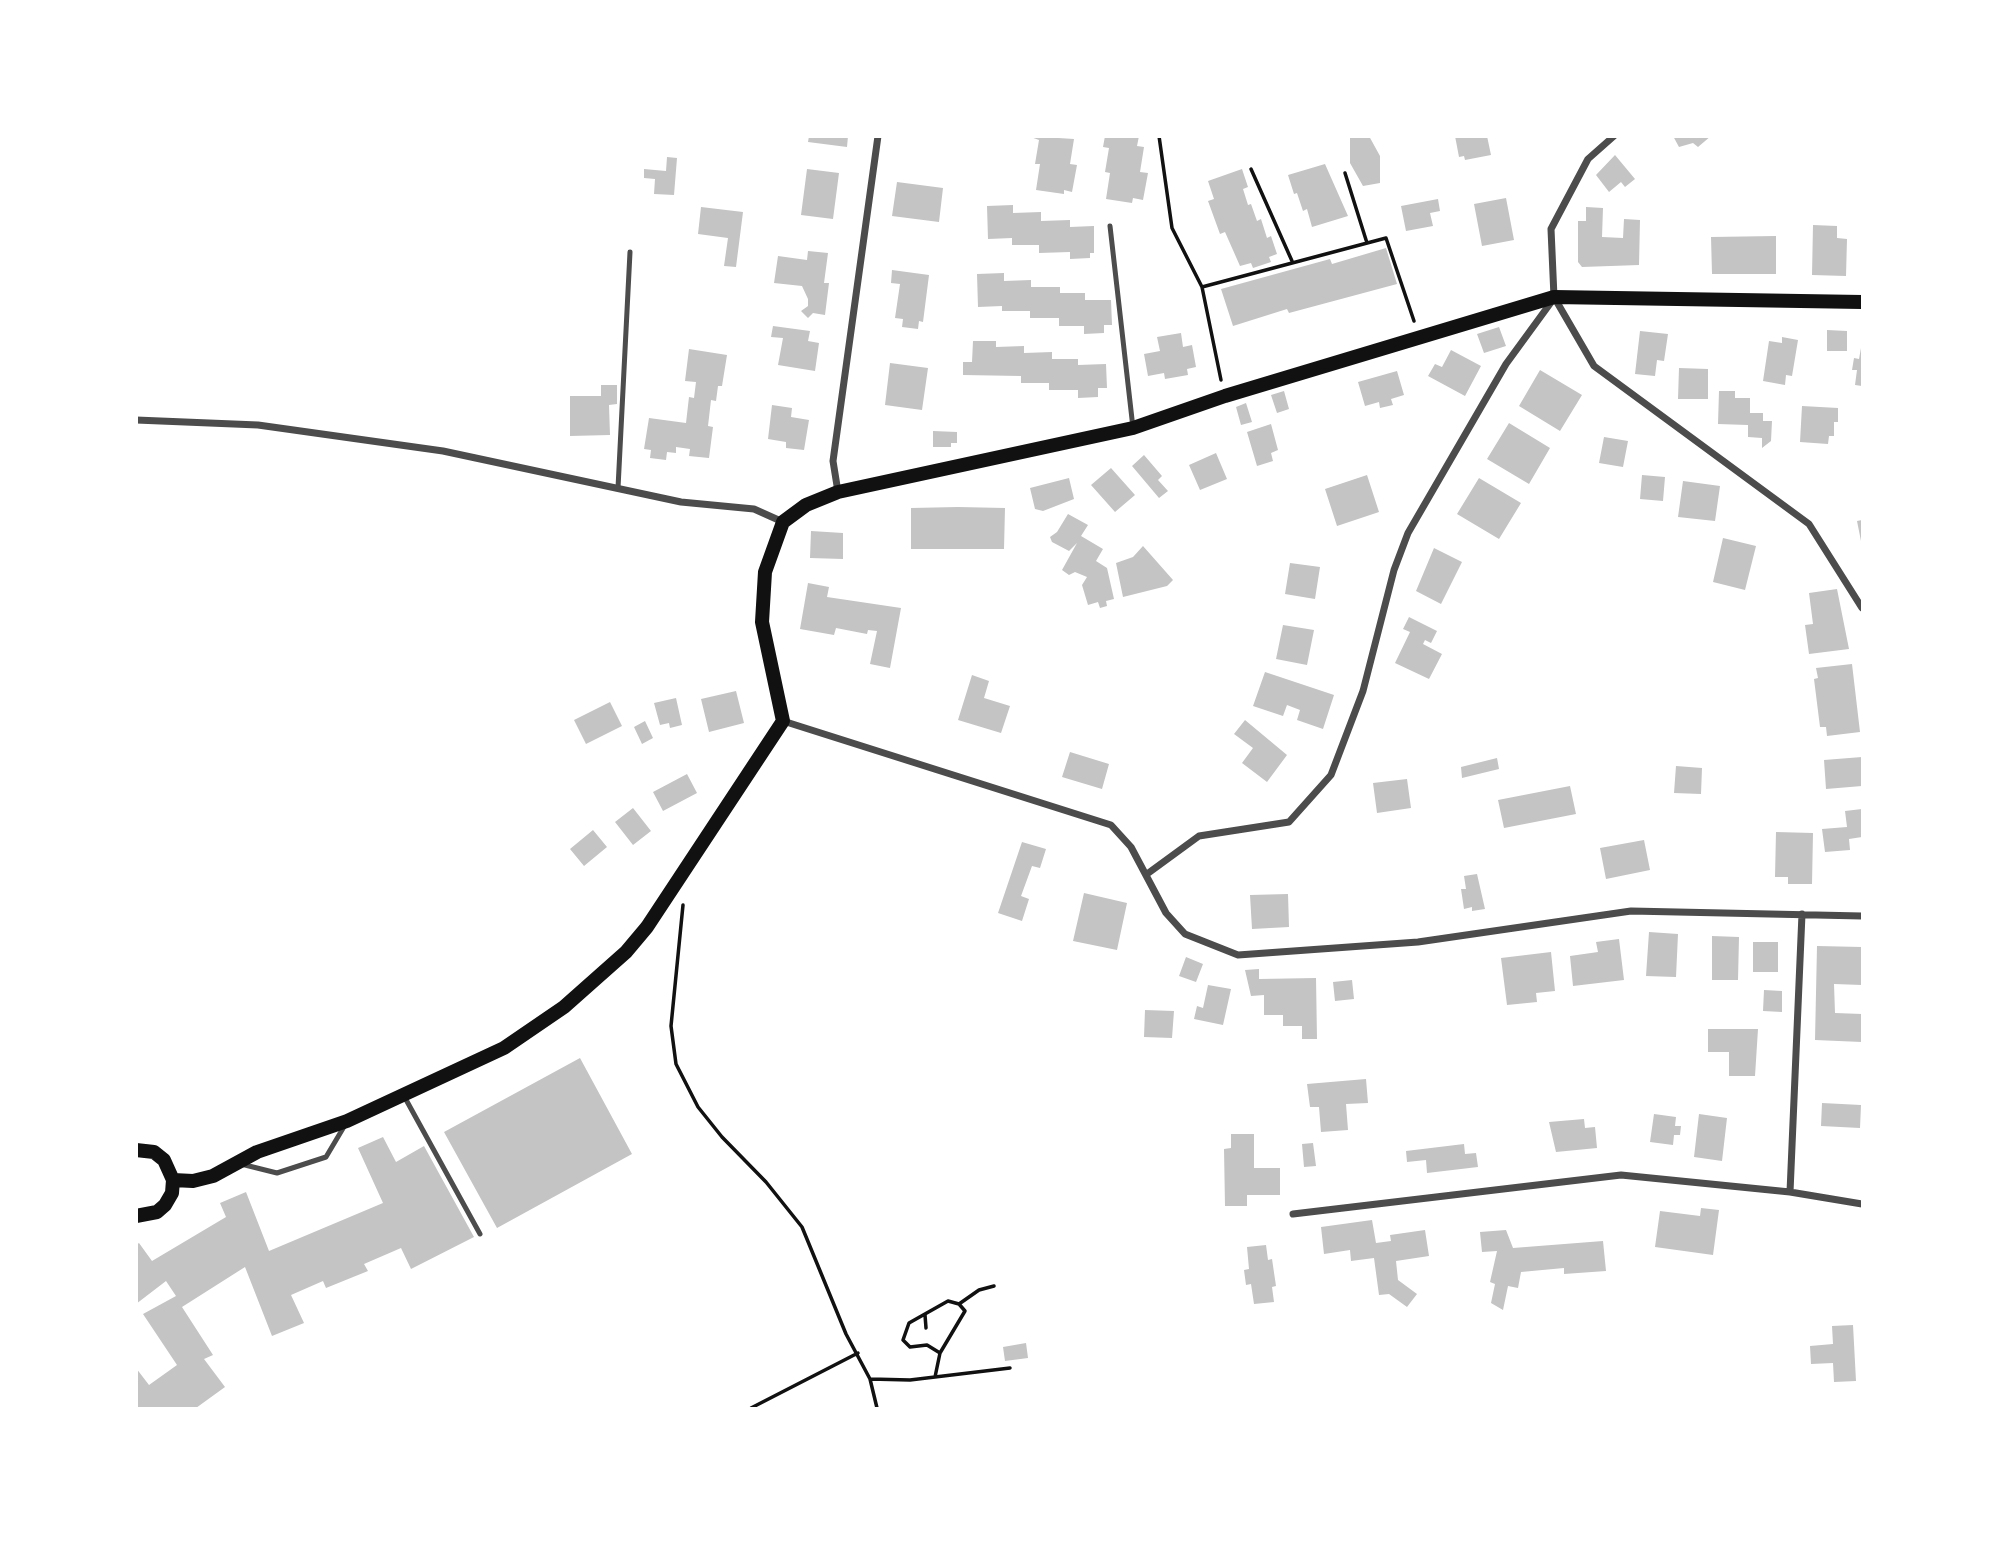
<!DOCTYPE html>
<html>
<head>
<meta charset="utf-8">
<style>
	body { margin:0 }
	#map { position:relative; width:1999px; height:1545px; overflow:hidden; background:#fff; font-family:"Roboto Condensed",sans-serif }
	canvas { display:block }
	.frame { position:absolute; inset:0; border:138px solid #fff; pointer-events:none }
</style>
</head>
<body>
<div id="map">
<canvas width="1999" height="1545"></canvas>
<div class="frame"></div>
</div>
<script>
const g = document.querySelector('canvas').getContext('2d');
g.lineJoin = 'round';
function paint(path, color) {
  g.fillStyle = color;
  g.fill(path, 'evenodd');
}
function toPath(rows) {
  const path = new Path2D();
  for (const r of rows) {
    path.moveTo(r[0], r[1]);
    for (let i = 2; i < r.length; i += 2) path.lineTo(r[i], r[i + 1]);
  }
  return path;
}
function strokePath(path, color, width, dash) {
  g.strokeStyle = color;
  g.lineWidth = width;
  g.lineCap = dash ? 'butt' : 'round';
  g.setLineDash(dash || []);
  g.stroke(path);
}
paint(toPath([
	[809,136,848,136,847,147,808,142],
	[1028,136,1074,139,1070,164,1077,165,1072,192,1064,190,1064,194,1036,190,1040,164,1035,164,1039,140],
	[1105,136,1139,136,1137,146,1144,147,1140,172,1148,173,1143,200,1133,198,1132,203,1106,199,1110,173,1105,172,1109,148,1103,147],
	[1369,136,1380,156,1380,183,1363,186,1350,163,1350,137],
	[1455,136,1487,136,1491,155,1465,160,1464,156,1459,157],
	[1673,136,1711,136,1698,147,1693,143,1679,147],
	[1615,155,1635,179,1625,187,1621,182,1609,192,1596,175],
	[667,157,677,158,674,195,654,194,655,179,644,178,644,169,666,171],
	[1325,164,1348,216,1312,227,1307,209,1303,211,1297,193,1294,194,1288,175],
	[807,169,839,173,833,219,801,215],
	[1242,169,1248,187,1243,189,1248,205,1251,204,1257,221,1261,219,1267,238,1271,236,1277,254,1269,257,1271,262,1253,268,1251,263,1240,266,1225,232,1220,234,1208,201,1214,199,1208,181],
	[897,182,943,188,939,222,892,216],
	[1506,198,1514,240,1482,246,1474,204],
	[1438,199,1440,211,1430,213,1433,226,1406,231,1401,206],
	[1013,205,1013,213,1041,212,1041,221,1070,220,1070,227,1094,226,1094,253,1090,253,1090,258,1070,259,1070,252,1039,253,1039,245,1012,245,1012,238,988,239,987,206],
	[701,207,743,212,736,267,724,266,728,238,698,234],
	[1586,207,1603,208,1602,237,1623,238,1624,219,1640,220,1639,265,1582,267,1578,262,1578,221,1586,221],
	[1813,225,1837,226,1837,238,1847,239,1846,276,1812,275],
	[1776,236,1776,274,1712,274,1711,237],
	[1386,248,1397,284,1289,313,1287,309,1233,326,1221,289,1330,259,1332,264],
	[808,251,828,253,824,283,829,283,825,315,813,313,808,318,801,311,808,306,808,299,802,286,774,283,778,256,807,260],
	[892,270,929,275,923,322,919,321,918,329,902,327,903,319,895,318,900,284,891,283],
	[1004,273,1004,281,1031,280,1031,287,1060,287,1060,293,1085,293,1085,300,1111,300,1112,325,1104,325,1104,333,1084,334,1084,326,1059,326,1059,318,1030,318,1030,311,1002,311,1002,306,978,307,977,274],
	[773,326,810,331,808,341,819,343,815,371,778,365,783,338,771,337],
	[1499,327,1506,346,1484,353,1477,334],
	[1827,330,1847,331,1847,351,1827,351],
	[1640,331,1668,334,1664,361,1657,360,1655,376,1635,374],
	[1181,333,1183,347,1192,345,1196,367,1187,369,1188,375,1165,379,1164,373,1148,376,1144,354,1160,351,1157,337],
	[1782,337,1798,340,1792,376,1786,375,1785,385,1763,381,1769,341,1782,343],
	[973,341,996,341,996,347,1024,346,1024,353,1052,352,1052,359,1078,359,1078,365,1106,364,1107,388,1098,388,1098,397,1078,398,1078,390,1049,390,1049,383,1021,383,1021,376,963,375,963,362,972,362],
	[1861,348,1862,348,1862,386,1855,385,1857,370,1852,370,1854,358,1859,359],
	[689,349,727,355,722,386,718,386,716,401,711,400,708,426,713,427,709,458,689,456,690,449,676,447,676,453,667,452,666,460,650,458,651,450,644,449,649,418,686,423,689,397,694,398,696,382,685,381],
	[1451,350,1481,366,1465,396,1428,376,1435,364,1442,367],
	[890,363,928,368,922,410,885,405],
	[1679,368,1708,369,1708,399,1678,399],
	[1540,370,1582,395,1560,431,1519,406],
	[1397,371,1404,395,1391,399,1393,405,1380,408,1379,402,1365,406,1358,382],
	[601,385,617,385,617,404,609,405,610,435,570,436,570,396,601,396],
	[1284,391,1289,409,1277,413,1271,395],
	[1719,391,1735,391,1735,398,1750,398,1750,413,1763,413,1763,421,1772,421,1771,441,1762,448,1762,438,1748,437,1748,425,1718,424],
	[1246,403,1252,422,1241,425,1236,407],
	[772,405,792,408,791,417,809,420,804,450,786,448,786,442,768,439],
	[1802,406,1838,408,1838,422,1834,422,1834,436,1829,436,1828,444,1800,442],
	[1509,423,1550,448,1529,484,1487,459],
	[1271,424,1278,450,1271,453,1273,461,1257,466,1247,432],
	[933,431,957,432,957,443,951,443,951,447,933,447],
	[1604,437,1628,441,1623,467,1599,463],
	[1216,453,1227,479,1200,490,1189,465],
	[1144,455,1162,476,1158,480,1168,491,1159,498,1132,466],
	[1111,468,1135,495,1115,512,1091,485],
	[1367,475,1379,512,1337,526,1325,489],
	[1642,475,1665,477,1663,501,1640,499],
	[1069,478,1074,499,1043,511,1035,509,1030,488],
	[1479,478,1521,503,1499,539,1457,514],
	[1683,481,1720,486,1715,521,1678,517],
	[958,507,1005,508,1004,549,911,549,911,508],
	[1068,514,1088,525,1081,536,1103,549,1096,561,1107,568,1114,599,1106,601,1107,606,1100,608,1098,602,1088,605,1082,585,1087,577,1075,572,1069,575,1062,570,1077,543,1069,551,1052,542,1050,537,1057,532],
	[1862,520,1862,541,1861,541,1857,521],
	[811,531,843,533,843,559,810,558],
	[1723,538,1756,546,1745,590,1713,582],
	[1143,546,1173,580,1167,586,1123,597,1116,563,1133,557],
	[1434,548,1462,562,1441,604,1416,591],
	[1290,563,1320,567,1315,599,1285,594],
	[808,583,829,587,827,597,901,608,890,668,870,664,877,631,868,630,867,634,836,628,834,635,800,629],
	[1837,589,1849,649,1809,654,1805,625,1813,624,1809,593],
	[1409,617,1437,631,1431,643,1425,640,1423,644,1442,654,1429,679,1395,663,1410,632,1403,629],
	[1283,625,1314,630,1307,665,1276,659],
	[1852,664,1860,732,1827,736,1826,727,1820,727,1814,679,1818,678,1816,668],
	[1265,672,1334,695,1323,729,1297,720,1300,710,1287,705,1283,716,1253,706],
	[972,675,989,681,984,698,1010,706,1001,733,958,720],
	[736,691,744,723,709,732,701,699],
	[676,698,682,725,670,728,669,723,660,725,654,703],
	[610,702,622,726,586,744,574,720],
	[1245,720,1287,755,1267,782,1242,763,1253,748,1234,734],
	[645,721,653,738,642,744,634,727],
	[1070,752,1109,764,1102,789,1062,777],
	[1862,757,1862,786,1826,789,1824,760],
	[1497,758,1499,769,1462,778,1461,767],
	[1676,766,1702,768,1701,794,1674,793],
	[687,774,697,793,663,811,653,792],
	[1407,779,1411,808,1377,813,1373,783],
	[1570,786,1576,814,1504,828,1498,800],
	[633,808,651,831,633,845,615,822],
	[1862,809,1862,837,1849,839,1850,850,1825,852,1822,829,1847,827,1845,811],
	[593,830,607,847,584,866,570,849],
	[1776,832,1813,833,1812,884,1788,884,1788,877,1775,877],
	[1644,840,1650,870,1606,879,1600,848],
	[1022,842,1046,849,1040,868,1032,866,1021,896,1029,899,1022,921,998,913],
	[1477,874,1485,909,1472,911,1472,907,1464,909,1461,889,1466,889,1464,876],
	[1084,893,1127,903,1117,950,1073,941],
	[1288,894,1289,927,1252,929,1250,895],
	[1649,932,1678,934,1676,977,1646,976],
	[1712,936,1739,937,1738,980,1712,980],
	[1619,939,1624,980,1573,986,1570,956,1598,952,1596,942],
	[1753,942,1778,942,1778,972,1753,972],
	[1817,946,1862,947,1862,985,1834,984,1835,1013,1862,1014,1862,1042,1815,1040],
	[1551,952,1555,991,1536,993,1537,1002,1507,1005,1501,958],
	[1186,957,1203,964,1196,982,1179,976],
	[1259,969,1259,979,1316,978,1317,1039,1302,1039,1302,1026,1283,1026,1283,1015,1264,1015,1264,995,1251,996,1245,970],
	[1352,980,1354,999,1335,1001,1333,982],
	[1208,985,1231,989,1223,1025,1194,1019,1197,1006,1203,1008],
	[1764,990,1782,991,1782,1012,1763,1011],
	[1145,1010,1174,1011,1172,1038,1144,1037],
	[1708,1029,1758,1029,1755,1076,1729,1076,1729,1052,1708,1052],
	[580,1058,632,1154,497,1228,444,1132],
	[1366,1079,1368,1103,1346,1104,1348,1130,1321,1132,1319,1107,1310,1107,1307,1084],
	[1822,1103,1861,1105,1860,1128,1821,1126],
	[1654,1114,1676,1117,1675,1126,1681,1126,1680,1135,1674,1135,1673,1145,1650,1142],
	[1699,1114,1727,1118,1722,1161,1694,1157],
	[1584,1119,1585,1128,1595,1127,1597,1148,1556,1152,1549,1122],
	[1231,1134,1254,1134,1254,1168,1280,1168,1280,1195,1247,1195,1247,1206,1225,1206,1224,1149,1231,1148],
	[383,1137,396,1162,424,1146,474,1237,411,1269,401,1248,364,1264,368,1271,326,1288,323,1281,291,1295,304,1323,272,1336,245,1267,182,1307,213,1355,204,1359,225,1387,196,1408,136,1408,136,1368,149,1385,177,1365,143,1314,176,1296,166,1281,136,1304,136,1245,139,1243,152,1261,226,1217,220,1203,246,1192,269,1251,383,1203,358,1148],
	[1313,1143,1316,1166,1304,1167,1302,1144],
	[1464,1144,1465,1154,1476,1153,1478,1167,1427,1173,1426,1160,1407,1162,1406,1151],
	[1701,1208,1719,1210,1713,1255,1655,1247,1660,1211,1700,1216],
	[1372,1220,1376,1243,1391,1241,1390,1235,1425,1230,1429,1256,1396,1261,1398,1280,1417,1294,1407,1307,1389,1294,1379,1295,1374,1258,1351,1261,1350,1250,1324,1254,1321,1227],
	[1506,1230,1513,1248,1603,1241,1606,1271,1564,1274,1564,1268,1521,1272,1518,1288,1508,1286,1503,1310,1491,1303,1495,1284,1490,1282,1497,1251,1482,1252,1480,1232],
	[1266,1245,1268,1260,1272,1259,1276,1286,1272,1287,1274,1302,1254,1304,1251,1284,1246,1285,1244,1270,1249,1269,1247,1247],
	[1853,1325,1856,1381,1834,1382,1833,1363,1811,1364,1810,1346,1833,1344,1832,1326],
	[1026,1343,1028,1358,1005,1361,1003,1347]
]), '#c4c4c4');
strokePath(toPath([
	[1159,136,1172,228,1202,287,1221,380],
	[1251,169,1292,261],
	[1345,173,1367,243],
	[1202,287,1386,238,1414,321],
	[683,905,671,1026,676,1064,698,1107,722,1137,766,1182,802,1227,846,1334,870,1379,877,1408],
	[959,1304,979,1290,994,1286],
	[925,1315,926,1328],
	[935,1377,940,1353,965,1311,959,1304,948,1301,909,1323,903,1340,910,1347,927,1345,940,1353],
	[870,1379,910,1380,1010,1368],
	[751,1408,858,1353]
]), '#111', 3.5);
strokePath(toPath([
	[1110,226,1133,428],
	[618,488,630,252],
	[404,1096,480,1234],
	[241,1164,277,1173,326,1157,345,1125]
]), '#4c4c4c', 5);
strokePath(toPath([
	[1614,136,1588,159,1551,229,1554,297,1594,366,1809,524,1862,608],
	[136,420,258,425,443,451,681,502,754,509,783,522],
	[838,492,833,461,878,136],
	[783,721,1111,825,1131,847,1166,913,1185,934,1238,955,1418,942,1631,911,1862,916],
	[1147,874,1199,836,1289,822,1331,775,1363,691,1394,570,1408,533,1506,364,1552,301],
	[1790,1192,1802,914],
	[1293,1214,1621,1175,1790,1192,1862,1204]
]), '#4c4c4c', 7);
strokePath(toPath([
	[136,1150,154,1152,164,1160,173,1180,172,1193,165,1205,157,1212,136,1216],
	[173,1180,193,1181,213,1176,257,1152,347,1121,504,1048,564,1007,626,952,647,927,783,721,762,622,765,572,783,522,806,505,838,492,1133,428,1225,396,1554,297,1862,302]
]), '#111', 14);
</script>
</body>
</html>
